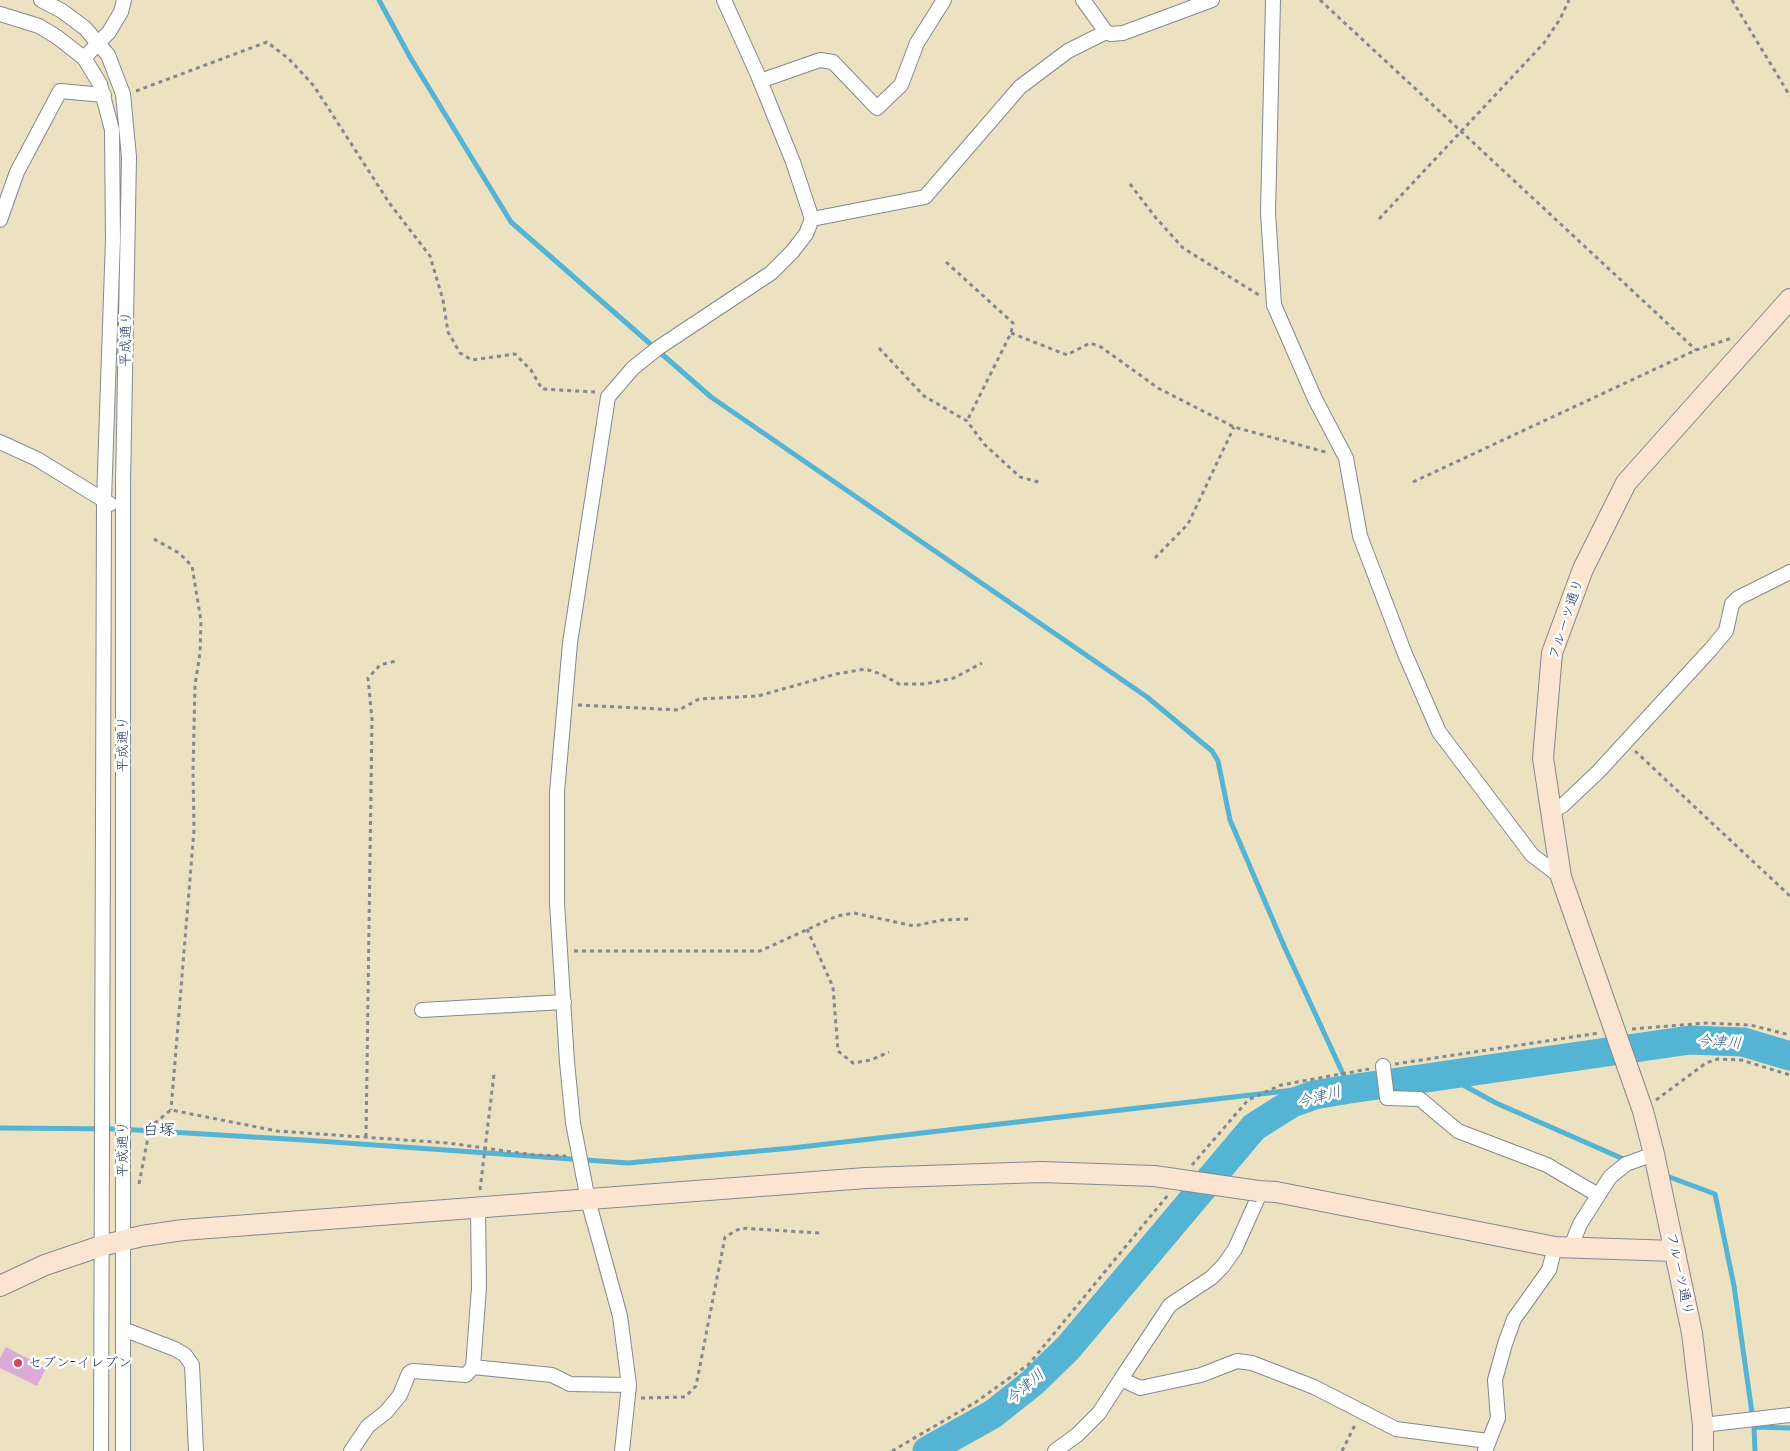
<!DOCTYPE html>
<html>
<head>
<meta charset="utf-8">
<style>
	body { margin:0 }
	canvas { display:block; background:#ece2c1 }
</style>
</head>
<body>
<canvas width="1790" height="1451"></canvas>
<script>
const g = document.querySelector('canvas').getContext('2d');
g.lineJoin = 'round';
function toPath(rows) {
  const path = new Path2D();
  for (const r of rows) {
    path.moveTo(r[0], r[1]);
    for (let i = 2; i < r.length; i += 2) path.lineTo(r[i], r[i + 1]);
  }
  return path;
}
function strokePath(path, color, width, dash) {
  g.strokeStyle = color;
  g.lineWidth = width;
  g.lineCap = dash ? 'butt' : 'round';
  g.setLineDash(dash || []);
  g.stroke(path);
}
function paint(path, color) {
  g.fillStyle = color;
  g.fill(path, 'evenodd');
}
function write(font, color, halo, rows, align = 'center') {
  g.font = font + ' Mali,"Klee One",sans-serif';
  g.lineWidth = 5;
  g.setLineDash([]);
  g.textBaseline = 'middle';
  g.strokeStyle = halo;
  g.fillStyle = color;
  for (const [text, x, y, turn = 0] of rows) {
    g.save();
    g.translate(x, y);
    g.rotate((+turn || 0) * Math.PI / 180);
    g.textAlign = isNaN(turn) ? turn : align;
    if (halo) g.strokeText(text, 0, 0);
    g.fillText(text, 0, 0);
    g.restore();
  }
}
strokePath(toPath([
	[379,0,410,57,511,222,711,397,1147,697,1212,751,1218,761,1230,820,1284,946,1350,1089],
	[1443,1074,1496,1103,1628,1161],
	[0,1128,119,1129,304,1140,628,1163,792,1148,1303,1089,1347,1080],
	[1664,1175,1715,1194,1734,1286,1754,1427,1755,1451],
	[1754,1427,1790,1428]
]), '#55b3d4', 5);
strokePath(toPath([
	[927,1451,993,1414,1032,1383,1068,1348,1254,1127,1292,1103,1314,1095,1350,1089,1690,1040,1743,1042,1790,1056]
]), '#55b3d4', 29);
paint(toPath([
	[6,1347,46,1368,37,1386,0,1368,0,1358]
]), '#dbabd7');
const street = toPath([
	[41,0,62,11,85,28,108,55,123,94,129,157,123,484,123,1451],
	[1083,0,1106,32,1111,34,1123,33,1212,0],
	[1273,0,1268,213,1274,305,1315,399,1346,458,1360,536,1405,654,1439,732,1532,855,1561,877],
	[0,14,39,26,57,37,84,58,100,84,112,130,113,239,104,500,101,1451],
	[84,58,109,32,121,12,124,0],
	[760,81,820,60,833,62,877,108,901,85,917,43,944,0],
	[812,219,925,197,1020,87,1068,51,1106,32],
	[0,220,17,172,60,91,104,95],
	[0,442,37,459,110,504],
	[1550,810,1562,806,1598,772,1711,649,1726,631,1732,604,1738,598,1790,572],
	[422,1010,564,1002],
	[1383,1066,1387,1098,1420,1099,1458,1131,1547,1165,1598,1195],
	[1570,1249,1580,1224,1610,1177,1626,1164,1654,1154],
	[123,1329,175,1349,185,1355,192,1365,196,1451],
	[473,1367,552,1375,570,1384,629,1385],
	[1121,1379,1170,1305,1211,1278,1223,1266,1235,1249,1261,1191],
	[1703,1425,1790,1415],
	[351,1451,368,1426,386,1412,400,1395,409,1373,413,1371,466,1375,473,1367,479,1288,478,1208],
	[622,1451,629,1385,620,1316,588,1200,573,1123,567,1062,557,903,557,792,570,643,608,397,633,368,658,348,771,273,792,252,806,234,812,219,793,162,757,73,724,0],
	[1055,1451,1077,1435,1099,1413,1121,1379,1140,1388,1201,1375,1237,1361,1252,1363,1314,1387,1396,1429,1488,1441],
	[1485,1451,1498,1418,1495,1380,1505,1344,1514,1319,1549,1270,1555,1247]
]);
const secondary = toPath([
	[1258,1191,1276,1192,1555,1247,1675,1251],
	[0,1286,45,1265,101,1246,142,1236,183,1230,866,1178,1042,1172,1154,1176],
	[1703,1451,1703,1425,1692,1333,1654,1154,1643,1111,1561,877,1543,758,1552,653,1583,569,1626,483,1790,299]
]);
strokePath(street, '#848890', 16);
strokePath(secondary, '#848890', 22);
strokePath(toPath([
	[1320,0,1696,350],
	[1732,0,1790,96],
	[136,91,267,42,289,59,314,86,390,204,430,256,443,300,448,332,460,353,472,360,515,354,531,370,542,389,595,392],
	[1130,184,1156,218,1183,248,1259,295],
	[1379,219,1544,43,1560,19,1569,0],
	[946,262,1013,323,1011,333,967,421],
	[1011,333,1067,355,1090,343,1101,347,1158,388,1234,427,1329,453],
	[879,348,924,396,967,421,984,444,1020,477,1042,483],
	[1413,482,1696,350,1732,338],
	[154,539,179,553,192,566,201,621,200,653,195,685,193,771,194,830,171,1110],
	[1155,558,1188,524,1234,427],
	[578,705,679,710,699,699,758,696,836,674,865,669,881,674,899,684,925,684,954,678,982,663],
	[1635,751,1790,896],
	[807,929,833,987,838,1051,853,1063,871,1060,889,1052],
	[574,951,760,951,837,916,854,913,914,926,942,920,970,919],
	[1632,1029,1706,1023,1750,1025,1790,1035],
	[1395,1064,1599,1033],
	[1656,1100,1706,1063,1718,1059,1741,1060,1790,1075],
	[366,1137,372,719,368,678,380,665,396,661],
	[1192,1165,1248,1100,1281,1085,1369,1069],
	[139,1184,150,1127,171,1110,277,1131,448,1143,534,1155,566,1156],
	[480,1190,494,1074],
	[641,1398,685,1397,696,1386,725,1237,741,1228,819,1233],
	[892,1451,976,1402,1029,1364,1168,1195],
	[1342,1451,1356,1423]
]), '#848890', 3, [4, 4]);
strokePath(street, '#fff', 14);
strokePath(secondary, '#fce5d0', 20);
const secondaryBridge = toPath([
	[1154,1176,1258,1191]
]);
strokePath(secondaryBridge, '#848890', 22, []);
strokePath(secondaryBridge, '#fce5d0', 20);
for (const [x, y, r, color] of [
	[18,1363,5,"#d1495b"]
]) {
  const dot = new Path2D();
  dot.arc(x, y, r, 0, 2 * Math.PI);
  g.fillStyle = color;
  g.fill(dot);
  strokePath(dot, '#fff', 2);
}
write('14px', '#1b2f5e', '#fff', [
	["平成通り",126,339,-89],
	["フルーツ通り",1566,619,-72],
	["平成通り",123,744,-90],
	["平成通り",123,1149,-90],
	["フルーツ通り",1680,1274,78]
]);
write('14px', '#1b2f5e', '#fff', [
	["セブン-イレブン",28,1363]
], 'left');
write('italic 15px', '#2f5d87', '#fff', [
	["今津川",1719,1042,4],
	["今津川",1319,1097,-15],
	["今津川",1025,1387,-41]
]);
write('16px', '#1b2f5e', '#fff', [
	["白塚",159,1130]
]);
</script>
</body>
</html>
